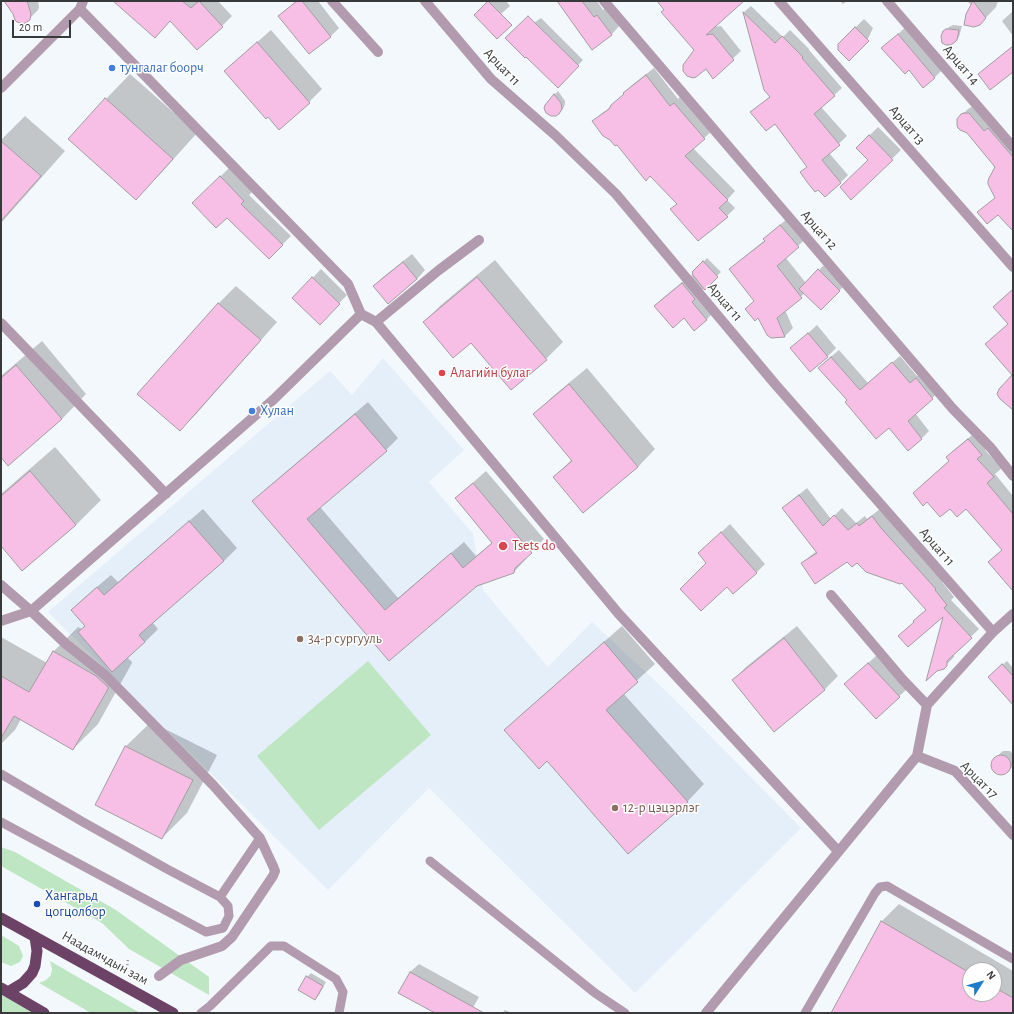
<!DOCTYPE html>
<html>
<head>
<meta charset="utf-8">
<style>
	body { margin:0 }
	#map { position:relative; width:1014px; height:1014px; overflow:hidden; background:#f3f8fc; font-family:"Alegreya Sans",sans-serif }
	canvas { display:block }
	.frame { position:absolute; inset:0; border:2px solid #37393b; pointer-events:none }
	.north { position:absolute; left:962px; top:962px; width:40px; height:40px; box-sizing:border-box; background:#fff; border:1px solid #afb0b1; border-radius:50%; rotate:53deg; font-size:11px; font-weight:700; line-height:16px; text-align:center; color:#37393b }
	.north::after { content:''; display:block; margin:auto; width:14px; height:18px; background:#1c7eca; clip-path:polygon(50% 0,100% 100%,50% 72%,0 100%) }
	.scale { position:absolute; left:12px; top:20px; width:59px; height:18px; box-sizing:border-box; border:2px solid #37393b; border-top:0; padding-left:5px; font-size:12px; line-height:14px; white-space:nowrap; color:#37393b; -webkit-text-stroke:3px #fff; paint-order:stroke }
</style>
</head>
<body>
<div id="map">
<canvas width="1014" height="1014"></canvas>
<div class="frame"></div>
<div class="north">N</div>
<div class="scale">20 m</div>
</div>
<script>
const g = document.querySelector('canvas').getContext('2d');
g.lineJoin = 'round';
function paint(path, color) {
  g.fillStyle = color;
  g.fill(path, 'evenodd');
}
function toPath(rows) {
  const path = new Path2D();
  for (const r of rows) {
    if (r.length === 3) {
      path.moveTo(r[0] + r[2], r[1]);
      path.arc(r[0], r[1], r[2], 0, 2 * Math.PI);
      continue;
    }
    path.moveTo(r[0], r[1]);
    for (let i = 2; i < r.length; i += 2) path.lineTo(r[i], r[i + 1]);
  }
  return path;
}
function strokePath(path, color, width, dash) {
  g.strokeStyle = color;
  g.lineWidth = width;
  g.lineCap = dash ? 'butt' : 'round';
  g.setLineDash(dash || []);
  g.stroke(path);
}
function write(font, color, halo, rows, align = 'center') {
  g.font = font + ' "Alegreya Sans",sans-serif';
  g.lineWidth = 3;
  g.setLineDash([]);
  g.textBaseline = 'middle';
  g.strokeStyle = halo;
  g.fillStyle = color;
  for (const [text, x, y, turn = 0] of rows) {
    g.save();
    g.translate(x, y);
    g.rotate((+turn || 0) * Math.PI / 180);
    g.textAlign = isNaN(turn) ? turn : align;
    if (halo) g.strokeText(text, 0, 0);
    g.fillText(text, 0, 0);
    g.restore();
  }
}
paint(toPath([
	[383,358,464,450,429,482,473,534,483,590,548,667,592,622,665,690,801,828,635,993,429,788,328,890,48,612,330,371,352,395]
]), '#e4eff9');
paint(toPath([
	[368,661,431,735,319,830,257,756],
	[1,847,15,852,116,910,209,977,209,995,129,949,102,923,1,866],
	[1,935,19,946,23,956,20,962,11,966,1,962],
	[50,961,140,1013,91,1013,39,983,46,980,51,975,52,969],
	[1,994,34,1013,1,1013]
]), '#bfe6c3');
paint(toPath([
	[5,1,38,1,39,7,38,10,29,19,14,13],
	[130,1,218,1,232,16,222,26,171,20],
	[296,1,318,1,339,28,331,36,310,53,280,16],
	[489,1,506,1,510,6,486,27,475,15],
	[565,1,597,1,603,10,606,7,620,25,612,34,593,48],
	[662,1,742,1,713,27,721,26,741,51,713,77,695,50,665,10],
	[840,1,847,1,843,4],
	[967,1,998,1,996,7,980,24,972,6],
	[751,6,783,37,790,30,809,49,809,50,842,88,821,107,847,136,829,153,848,175,841,182,808,166,775,122,752,112,770,96,765,90,744,12],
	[1013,11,1013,36,1002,21],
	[541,18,583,60,558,86,515,36],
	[864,19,873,28,867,41,839,44],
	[953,25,962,26,959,37,955,41,944,32,949,27],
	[907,26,943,69,934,78,891,40],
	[271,30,322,89,309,102,226,71,239,58],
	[1013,46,1013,70,979,74,987,67],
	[654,68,678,99,682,95,712,131,693,148,735,191,727,200,735,208,727,216,698,240,678,203,617,143,593,122,601,114,612,106,632,85],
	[130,74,197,133,161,173,136,198,106,99],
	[558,91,565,101,565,104,563,109,558,113,545,108,547,103],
	[973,106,1013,140,1013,230,999,214,979,212,996,197,996,167,960,117,968,109],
	[25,116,65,151,1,223,1,140],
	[878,127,901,150,851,199,869,160,857,148],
	[229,168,252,192,249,195,291,236,269,258,227,216,194,203],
	[789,217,807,238,785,257,806,283,828,261,848,282,821,309,805,293,785,310,793,328,785,336,771,337,758,317,746,309,755,300,730,270,739,261,765,240,764,239,773,231],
	[412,254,425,270,417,279,388,303,374,286,383,277],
	[707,258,721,272,700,293,715,311,706,320,684,317,655,306,664,297,691,275,692,276,695,273,694,272],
	[495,260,563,342,546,359,471,342,424,322,441,305],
	[321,269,347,295,320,323,294,298],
	[236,286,277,322,197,413,180,430,139,394,219,303],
	[817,325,836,348,827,357,792,348],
	[42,341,86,394,62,419,1,455,1,376],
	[839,350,868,383,900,356,917,376,924,372,940,391,915,413,929,431,922,438,908,449,889,426,827,360],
	[587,368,655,449,638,467,555,477,572,459,535,414,552,397],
	[368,402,398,438,386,450,320,507,398,598,464,542,476,556,493,542,456,498,469,486,486,471,544,539,527,556,526,559,514,572,476,585,389,660,254,501,266,489],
	[977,431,989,445,985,450,1002,468,995,474,1013,496,1013,590,1002,550,966,508,950,507,923,484,950,460,947,457,956,448],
	[55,447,101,500,76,525,23,570,1,545,1,494],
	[807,488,831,519,842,508,856,523,865,516,867,519,880,509,943,580,942,582,954,597,951,600,979,629,954,653,954,657,943,668,945,614,915,622,915,621,927,609,902,581,857,562,847,561,802,564,810,556,817,551,783,508,791,501],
	[203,509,237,548,224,561,152,622,158,629,145,642,127,657,132,662,132,663,98,724,73,749,21,719,15,730,1,744,1,637,47,663,53,652,78,627,82,629,86,626,72,610,85,597,111,575,118,582],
	[730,524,765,564,756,573,708,563,699,553],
	[622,626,655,664,623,693,704,784,687,802,547,760,506,730,523,713],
	[797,626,838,676,825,689,774,730,733,680,746,667],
	[877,655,908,688,876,718,854,676],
	[1007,661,1013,668,1013,704,993,673],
	[151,722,217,755,187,813,162,838,97,805,126,746],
	[1003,751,1010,751,1013,754,1013,766,1008,772,1002,774,996,773,992,768,992,762,996,757],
	[899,904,1013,971,1013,1013,832,1013,882,921],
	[970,970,994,970,994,994,970,994],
	[419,964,479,997,470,1013,437,1013,410,972],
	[311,973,326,982,319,995,315,999,307,977],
	[505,1010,512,1013,502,1013]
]), '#0003');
const building = toPath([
	[4,1,27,1,31,14,30,20,25,23,23,24,17,22,15,20,13,14,4,1],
	[113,1,182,1,191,8,199,1,223,27,197,50,170,21,155,38,113,1],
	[297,1,302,1,331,37,309,54,278,16,297,1],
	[488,1,512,25,497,39,474,15,488,1],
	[557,1,582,1,594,17,597,15,612,35,592,50,557,1],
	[657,1,744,1,706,35,713,34,734,60,713,79,706,69,696,77,693,78,687,76,683,71,683,65,694,50,661,12,664,10,657,1],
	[973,1,986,18,980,25,974,27,964,25,966,14,973,1],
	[743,12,775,43,782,36,803,57,802,58,835,96,814,114,840,145,822,160,841,183,825,197,818,190,815,192,807,182,800,172,807,167,775,124,766,131,750,112,770,97,764,90,743,12],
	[528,16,579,66,558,88,526,57,525,58,505,38,528,16],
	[855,27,869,41,849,61,838,50,838,44,855,27],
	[946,29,949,29,959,30,957,40,955,42,951,45,946,45,942,43,941,36,943,31,946,29],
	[898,34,935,78,923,88,909,70,905,74,881,48,898,34],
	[257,42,310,103,279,130,268,117,266,119,224,71,257,42],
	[1013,46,1013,72,990,90,978,74,1013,46],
	[646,75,670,106,674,103,705,139,685,156,728,200,719,208,728,217,698,241,670,209,677,204,650,176,646,181,617,145,615,146,610,140,603,136,592,121,609,109,611,105,624,94,623,93,646,75],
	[554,94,561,103,562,109,559,114,556,116,551,116,546,113,544,108,545,105,554,94],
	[105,98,173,159,136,200,68,139,105,98],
	[964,113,969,113,984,131,988,128,1013,157,1013,231,998,215,987,224,977,212,995,198,988,184,988,181,989,178,995,167,967,133,960,130,958,128,957,125,957,119,961,114,964,113],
	[869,135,893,160,851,200,840,187,868,160,856,148,869,135],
	[1,141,41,176,1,221,1,141],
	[220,176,244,201,241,204,283,245,269,259,227,218,216,228,192,203,220,176],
	[780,225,799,247,777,266,802,298,777,318,785,337,771,338,767,335,758,318,755,321,745,309,754,301,729,269,765,241,763,239,780,225],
	[703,261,718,277,705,290,692,274,693,273,692,272,703,261],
	[403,262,417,279,388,304,373,286,403,262],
	[818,269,840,291,821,310,799,289,818,269],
	[312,277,340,304,320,325,292,298,312,277],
	[477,277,547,360,511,390,471,343,453,358,423,322,477,277],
	[682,283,695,299,692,302,707,320,694,331,684,318,673,328,654,306,682,283],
	[1013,289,1013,410,1000,399,997,394,999,389,1012,375,985,344,1008,324,993,307,1013,289],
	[218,303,261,340,180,431,137,394,218,303],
	[808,333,828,357,810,372,790,348,808,333],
	[831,357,860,390,892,362,910,383,916,378,933,399,908,421,922,439,908,451,889,428,876,439,845,402,847,400,818,368,831,357],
	[16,365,62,419,8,466,1,457,1,378,16,365],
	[569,384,638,467,583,513,553,477,572,461,533,414,569,384],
	[355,414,387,451,307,519,385,610,451,553,463,568,492,543,455,498,473,483,532,553,515,568,514,573,477,586,389,661,252,501,355,414],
	[968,439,982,455,977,459,994,477,987,483,1013,514,1013,591,988,562,1002,550,966,509,957,517,950,509,940,517,927,502,923,506,913,493,949,461,946,457,968,439],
	[30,471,76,525,22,571,1,546,1,496,30,471],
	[799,495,823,526,834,515,848,530,857,523,859,526,872,516,881,528,936,589,935,590,947,605,944,608,972,638,947,661,947,666,944,669,937,671,926,681,943,617,908,647,898,636,914,622,913,621,926,610,902,583,900,584,866,572,857,563,852,567,847,562,815,584,801,563,817,553,782,508,799,495],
	[189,521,224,561,139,635,145,642,112,672,78,632,85,626,71,610,97,587,104,595,189,521],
	[721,532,757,573,733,594,727,587,701,611,680,589,706,563,698,553,721,532],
	[784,638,825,690,774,732,732,680,784,638],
	[604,642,638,682,606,710,688,802,628,854,547,761,539,769,504,730,604,642],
	[53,651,96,676,108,687,108,689,73,750,14,716,1,738,1,676,29,692,53,651],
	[868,663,900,697,876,719,844,684,868,663],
	[1002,664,1013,676,1013,705,988,677,1002,664],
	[125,746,193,780,162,839,95,805,125,746],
	[1001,765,10],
	[881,921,970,973,970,994,994,994,994,987,1013,998,1013,1013,831,1013,881,921],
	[410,972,484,1013,435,1013,398,993,410,972],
	[306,976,323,986,315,1000,298,990,306,976]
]);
paint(building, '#f8bfe6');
strokePath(building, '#a29da0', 1);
strokePath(toPath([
	[127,969,128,958],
	[1,1013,2,1013]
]), '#919497', 2.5, [1, 3]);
strokePath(toPath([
	[1,774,83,822,167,869,220,897,228,906,229,916,223,928,206,932,1,822],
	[430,861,595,993,625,1013],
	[220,897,260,838],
	[201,1013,210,1006,271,946,284,946,336,979,343,992,339,1013],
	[805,1013,875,893,880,887,887,886,1013,959]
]), '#b29bae', 9);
strokePath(toPath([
	[83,1,80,9,348,284,361,314,376,322,618,613,838,851],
	[332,1,378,52],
	[425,1,491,79,555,135,616,194,775,384,993,632],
	[604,1,953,409,991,448,1013,476],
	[779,1,1013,267],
	[887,1,1013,147],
	[1,88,80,9],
	[376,322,439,270,479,240],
	[1,323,166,494],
	[1,585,31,611,66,644,105,675,213,785,260,838,273,866,275,871,273,876,232,937,222,946,181,960,159,976],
	[831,595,903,680,927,705],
	[1,621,31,611,273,400,361,314],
	[917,756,955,771,1013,835],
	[706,1013,917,756,927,705,993,632,1013,614]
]), '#b29bae', 10);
strokePath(toPath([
	[1,918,173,1013],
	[1,988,44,1013],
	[8,992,23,983,32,973,35,966,37,951,35,937]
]), '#6c4266', 11);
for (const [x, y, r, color] of [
	[112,68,4,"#3f7fe0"],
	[442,373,4,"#e0444e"],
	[252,411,4,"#3f7fe0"],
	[503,546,5,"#e0444e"],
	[300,639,4,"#8d6e63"],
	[615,808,4,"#8d6e63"],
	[37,904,4,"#1a4fb4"]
]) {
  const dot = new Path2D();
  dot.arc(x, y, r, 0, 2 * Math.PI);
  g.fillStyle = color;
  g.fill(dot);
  strokePath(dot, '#fff', 1.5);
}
write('14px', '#37393b', '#fff', [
	["Арцат 14",961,65,49],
	["Арцат 11",502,67,46],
	["Арцат 13",907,125,49],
	["Арцат 12",819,230,49],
	["Арцат 11",725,302,50],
	["Арцат 11",937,547,49],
	["Арцат 17",979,780,45],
	["Наадамчдын зам",105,958,29]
]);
write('14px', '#366cbe', '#fff', [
	["тунгалаг боорч",120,68],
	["Хулан",260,411]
], 'left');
write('14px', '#be3a42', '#fff', [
	["Алагийн булаг",450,373],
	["Tsets do",512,546]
], 'left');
write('14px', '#785e54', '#fff', [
	["34-р сургууль",308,639],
	["12-р цэцэрлэг",623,808]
], 'left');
write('14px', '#164399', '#fff', [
	["Хангарьд",45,896],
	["цогцолбор",45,912]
], 'left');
</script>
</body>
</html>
